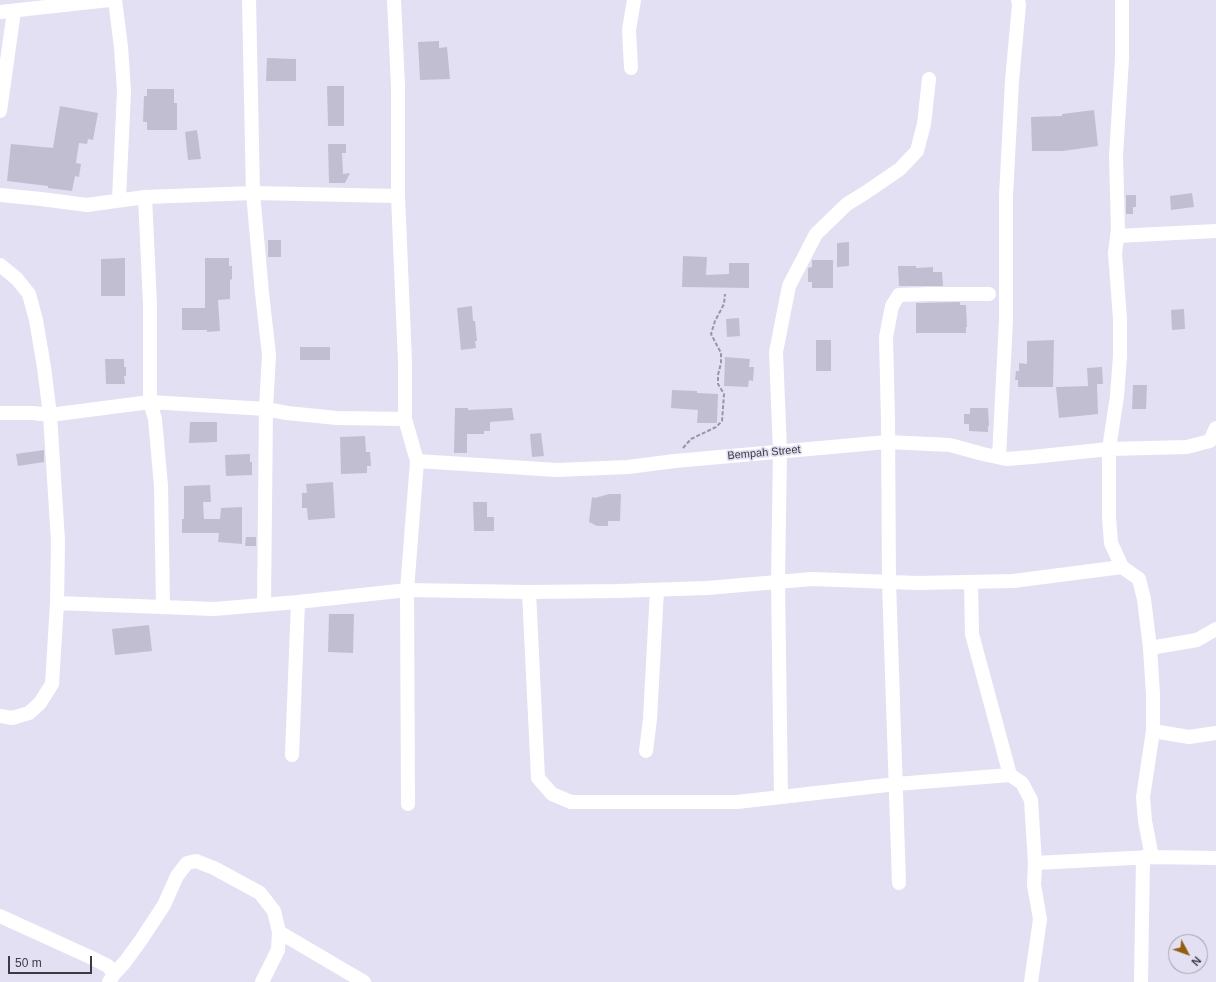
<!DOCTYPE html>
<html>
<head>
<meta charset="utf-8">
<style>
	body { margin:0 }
	#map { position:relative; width:1216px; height:982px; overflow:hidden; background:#e4e0f3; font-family:Helvetica,sans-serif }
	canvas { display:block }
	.north { position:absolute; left:1168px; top:934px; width:40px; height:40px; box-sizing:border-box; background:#e4e0f3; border:1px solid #a19eac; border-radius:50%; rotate:131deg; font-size:11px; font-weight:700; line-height:16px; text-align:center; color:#3c3a42 }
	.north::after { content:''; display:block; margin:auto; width:14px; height:18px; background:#925f10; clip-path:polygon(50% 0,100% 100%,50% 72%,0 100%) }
	.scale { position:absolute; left:8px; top:956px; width:84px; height:18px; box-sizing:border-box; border:2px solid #3c3a42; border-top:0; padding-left:5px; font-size:12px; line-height:14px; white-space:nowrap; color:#3c3a42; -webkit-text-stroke:3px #e4e0f3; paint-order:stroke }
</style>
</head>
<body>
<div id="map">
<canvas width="1216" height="982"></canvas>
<div class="north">N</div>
<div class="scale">50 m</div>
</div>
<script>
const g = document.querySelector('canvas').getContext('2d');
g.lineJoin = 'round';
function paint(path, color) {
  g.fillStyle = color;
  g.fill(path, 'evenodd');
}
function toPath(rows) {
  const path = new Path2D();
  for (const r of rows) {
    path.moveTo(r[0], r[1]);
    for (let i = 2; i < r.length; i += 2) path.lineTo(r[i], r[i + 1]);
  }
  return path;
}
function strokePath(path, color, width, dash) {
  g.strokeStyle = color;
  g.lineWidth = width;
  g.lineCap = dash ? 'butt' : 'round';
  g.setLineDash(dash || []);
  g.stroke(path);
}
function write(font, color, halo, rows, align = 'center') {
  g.font = font + ' Helvetica,sans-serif';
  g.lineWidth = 3.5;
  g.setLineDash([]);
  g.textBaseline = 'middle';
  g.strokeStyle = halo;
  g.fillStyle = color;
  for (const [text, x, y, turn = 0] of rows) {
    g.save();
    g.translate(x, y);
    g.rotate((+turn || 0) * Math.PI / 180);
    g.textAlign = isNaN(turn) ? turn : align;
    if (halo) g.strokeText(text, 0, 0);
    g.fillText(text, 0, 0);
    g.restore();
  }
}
paint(toPath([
	[439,41,439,48,447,47,450,79,420,80,418,42],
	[267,58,296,59,296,81,266,81],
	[327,86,344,86,344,126,328,126],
	[147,89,174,89,174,103,177,103,177,130,147,130,147,122,143,122,144,96,147,96],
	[60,106,98,113,93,140,88,139,87,144,79,143,76,163,81,164,79,177,75,176,72,191,48,188,48,186,7,181,11,144,53,148],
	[1094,110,1098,146,1063,151,1032,151,1031,117,1062,116,1062,114],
	[197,130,201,159,188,160,185,132],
	[328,144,346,144,346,153,342,153,343,174,350,173,345,183,329,183],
	[1192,193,1194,207,1171,210,1170,196],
	[1126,195,1136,195,1136,207,1133,207,1133,214,1126,214],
	[268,240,281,240,281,257,268,257],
	[849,242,849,266,837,267,837,243],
	[683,256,707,257,706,275,729,274,729,263,749,263,749,288,682,287],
	[125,258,125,296,101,296,101,259],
	[205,258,229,258,229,266,232,266,232,279,230,280,230,299,218,300,220,331,207,332,207,330,182,330,182,308,205,308],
	[812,260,833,260,833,288,812,288,812,282,808,282,808,268,812,267],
	[898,266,916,266,916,268,933,267,933,272,942,272,943,286,899,286],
	[960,302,960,305,966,305,967,327,966,327,966,333,916,333,916,303],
	[472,306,473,321,475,321,477,341,475,341,476,348,461,350,457,308],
	[1184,309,1185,329,1172,330,1171,310],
	[739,318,740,336,727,337,726,319],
	[816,340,831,340,831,371,816,371],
	[1054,340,1053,387,1018,387,1018,380,1015,380,1016,371,1019,371,1019,363,1027,364,1027,341],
	[300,347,330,347,330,360,300,360],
	[725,357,750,359,749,367,754,367,753,381,749,380,748,387,724,386],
	[105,359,124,359,124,367,126,367,126,376,124,376,125,384,106,384],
	[1102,367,1103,384,1097,384,1098,414,1059,418,1056,387,1088,386,1087,368],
	[1133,385,1147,385,1146,409,1132,409],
	[672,390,697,391,697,393,718,394,717,423,697,423,698,410,671,408],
	[455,408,468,408,468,410,512,408,514,420,490,422,490,431,484,431,484,434,467,434,467,453,454,453],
	[970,408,988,408,989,426,988,426,988,432,969,431,969,424,964,424,964,414,970,414],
	[190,422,217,422,217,442,189,443],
	[541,433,544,456,532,457,530,434],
	[365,436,366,452,370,452,371,466,367,466,367,473,341,474,340,437],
	[44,450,44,462,18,466,16,454],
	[250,454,250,462,252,462,252,475,226,476,225,455],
	[333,482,335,518,308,520,307,508,302,508,302,493,307,493,306,484],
	[210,485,211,502,203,502,204,519,220,519,221,508,242,507,242,544,218,542,219,533,182,533,182,519,184,519,184,486],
	[609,494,621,494,620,521,608,521,608,526,597,526,589,522,592,497,595,498],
	[473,502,487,502,487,517,494,517,494,531,474,531],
	[246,537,256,537,256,546,245,546],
	[329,614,354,614,353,653,328,652],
	[149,625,152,651,115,655,112,629]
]), '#c2bed1');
strokePath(toPath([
	[683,448,691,439,716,427,722,421,724,394,718,384,718,375,721,363,721,353,711,334,715,321,724,304,725,294]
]), '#9996a4', 2, [4, 2]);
strokePath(toPath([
	[115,0,121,47,124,91,119,199],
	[249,0,253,193,262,293,269,355,266,409,264,605],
	[394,0,398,86,398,196,405,362,405,419,417,461,407,590,408,804],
	[1122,0,1122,59,1116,156,1118,230,1115,253,1120,319,1120,356,1117,396,1109,449,1109,517,1111,543,1122,567,1139,579,1144,599,1150,648,1153,694,1153,731,1143,797,1145,821,1152,857],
	[0,12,109,0],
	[631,68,629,30,634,0],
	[0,111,14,11],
	[0,195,41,199,87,205,145,197,253,193,398,196],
	[145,197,150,304,150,402,155,419,161,486,163,607],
	[1117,236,1216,231],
	[0,265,17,279,29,294,36,320,44,367,50,415,58,541,57,603,52,684,40,703,29,713,12,718,0,716],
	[0,413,33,413,50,415,150,402,266,409,287,413,337,418,405,419],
	[999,457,1006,320,1006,196,1012,81,1019,5,1018,0],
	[417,461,557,470,628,467,675,461,887,442,950,445,983,454,1006,459,1032,457,1109,449,1187,447,1210,441,1216,428],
	[971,582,972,634,1010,775,1022,783,1031,800,1035,863,1034,885,1040,919,1031,982],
	[529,592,538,778,552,794,571,802,737,802,896,784,1010,775],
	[57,603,214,609,298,602,407,590,529,592,618,591,707,588,812,579,918,583,1013,581,1122,567],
	[1150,648,1197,640,1216,629],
	[1153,731,1189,737,1216,733],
	[646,751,650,719,657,590],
	[292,755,298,602],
	[781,797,778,582,780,451,776,352,789,286,816,234,847,204,865,193,900,169,917,151,924,124,929,79],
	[1035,863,1152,857,1216,858],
	[899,883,889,582,888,421,886,337,892,306,899,295,928,294,989,294],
	[0,916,90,957,108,966,114,974,109,982],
	[279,932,364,982],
	[114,974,125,962,141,940,164,905,177,876,187,863,196,861,214,868,260,893,274,911,279,932,278,950,262,982],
	[1141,982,1143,857]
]), '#fff', 14);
write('11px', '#3c3a42', '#e4e0f3', [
	["Bempah Street",764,453,-5]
]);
</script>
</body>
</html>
